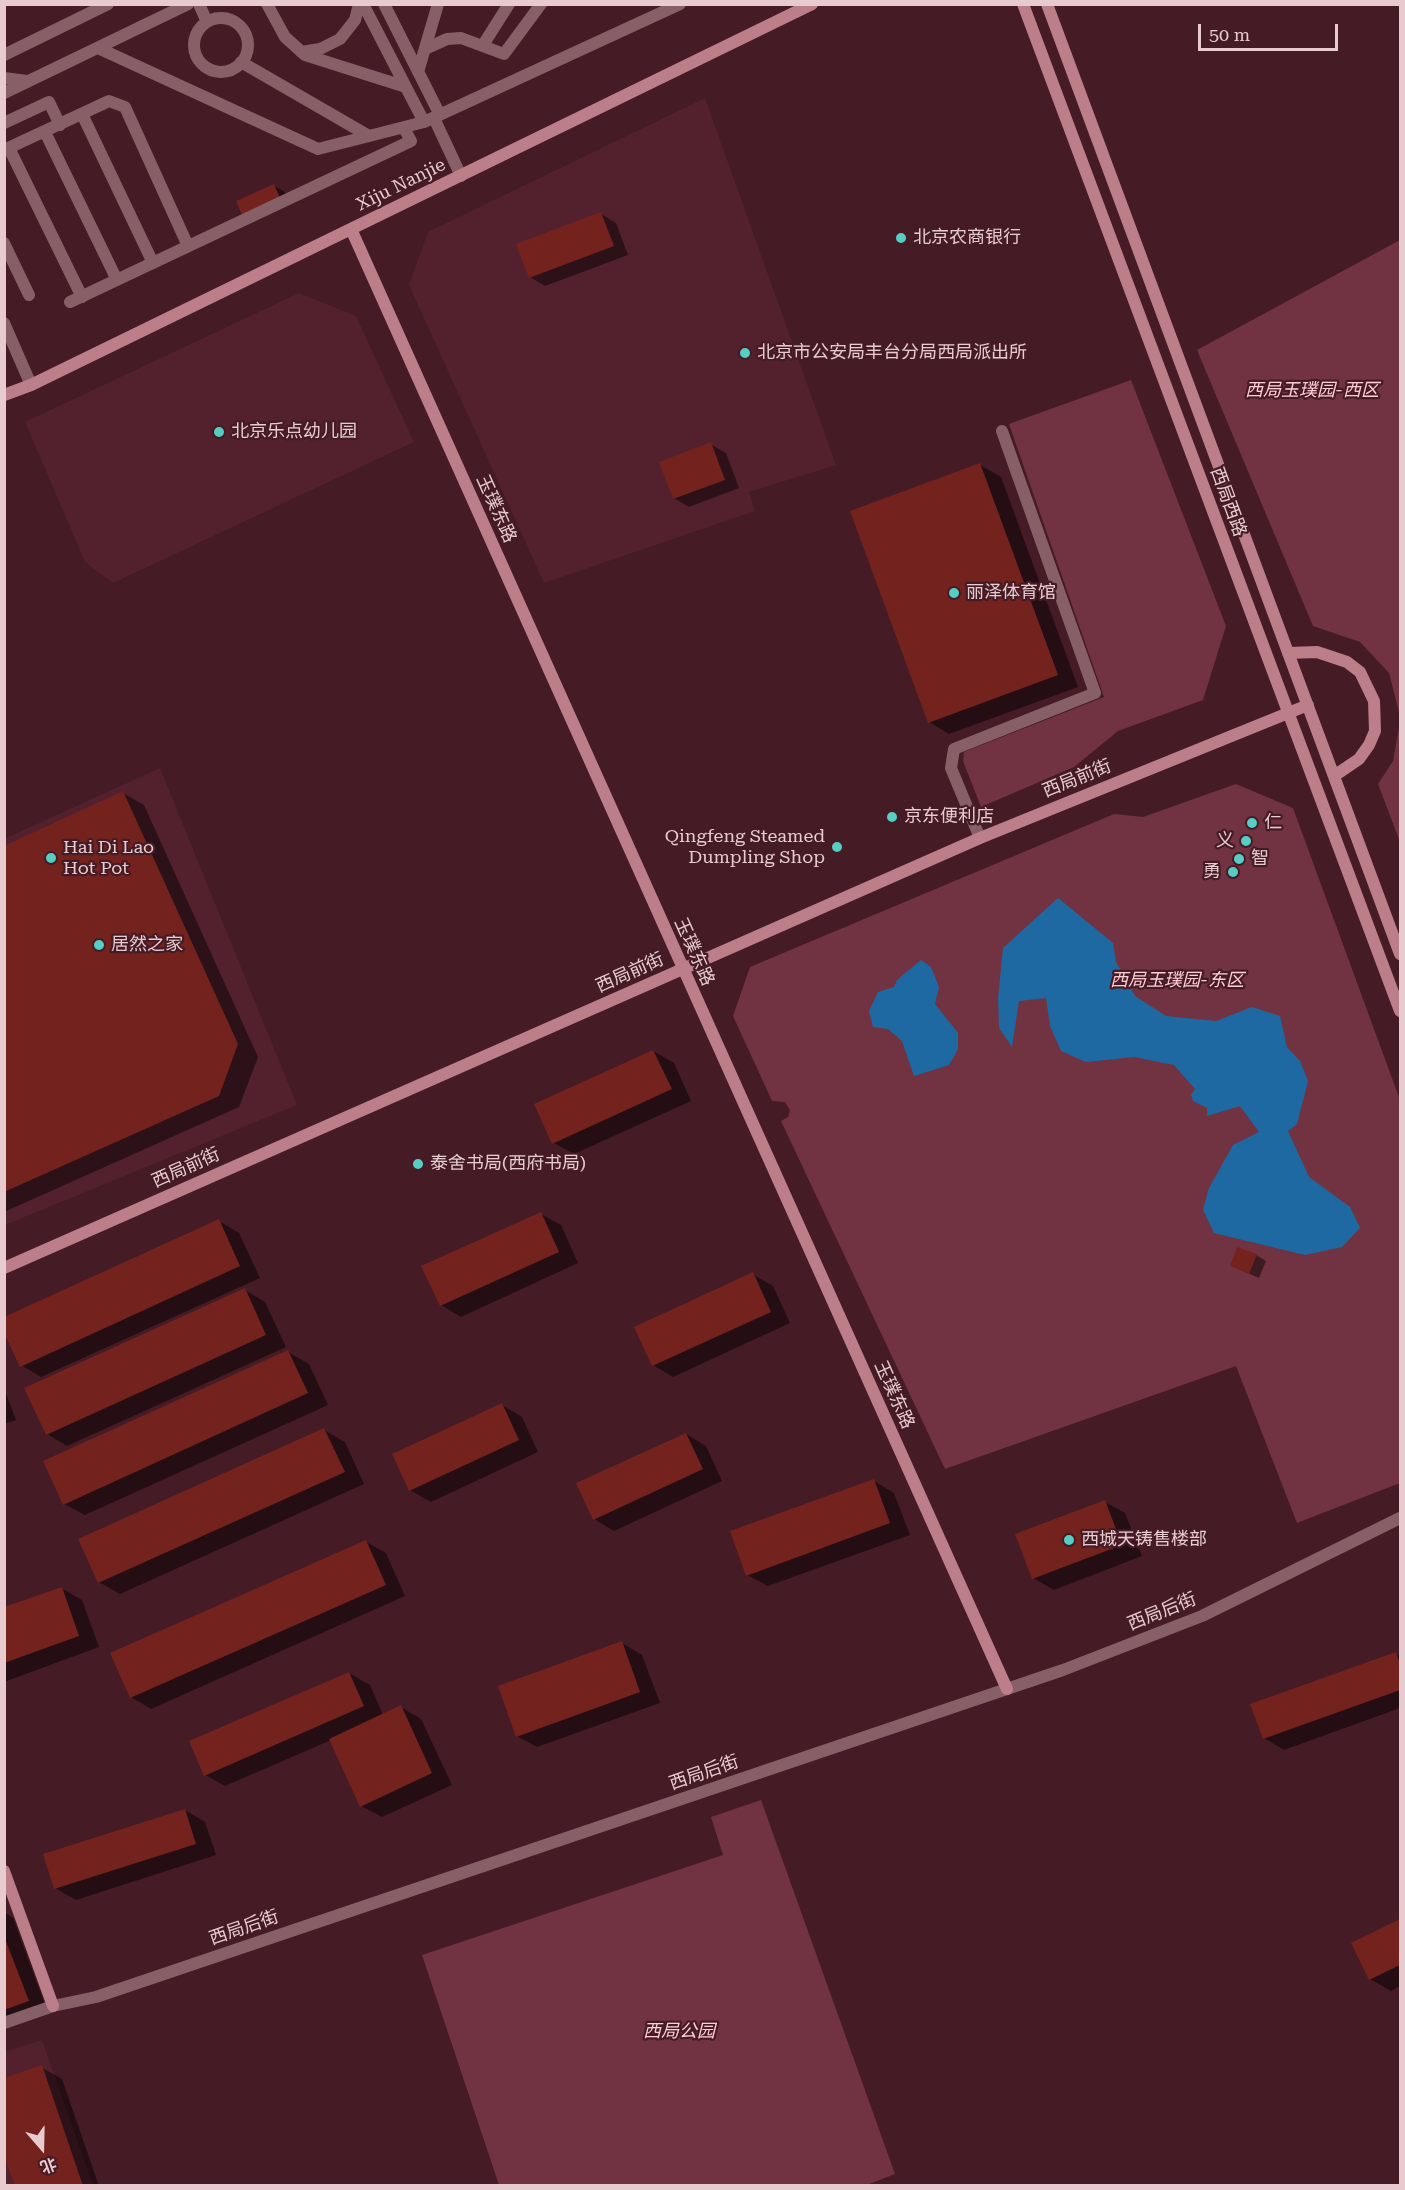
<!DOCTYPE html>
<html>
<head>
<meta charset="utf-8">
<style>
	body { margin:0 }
	#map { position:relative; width:1405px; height:2190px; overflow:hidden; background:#451b25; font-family:"Roboto Serif","Noto Sans SC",serif }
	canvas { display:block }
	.frame { position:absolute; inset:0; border:6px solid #e7cbcf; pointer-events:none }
	.north { position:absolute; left:12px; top:2118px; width:60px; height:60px; -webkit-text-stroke:4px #451b25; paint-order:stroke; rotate:160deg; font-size:16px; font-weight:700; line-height:24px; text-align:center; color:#e7cbcf }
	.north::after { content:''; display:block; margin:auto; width:21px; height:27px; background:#e7cbcf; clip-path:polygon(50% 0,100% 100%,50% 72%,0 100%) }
	.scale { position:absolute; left:1198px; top:24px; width:140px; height:27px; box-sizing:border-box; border:3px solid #e7cbcf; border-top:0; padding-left:8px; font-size:18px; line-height:21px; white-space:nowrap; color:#e7cbcf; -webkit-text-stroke:4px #451b25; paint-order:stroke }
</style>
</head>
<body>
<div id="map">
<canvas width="1405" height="2190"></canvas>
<div class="frame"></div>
<div class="north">北</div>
<div class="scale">50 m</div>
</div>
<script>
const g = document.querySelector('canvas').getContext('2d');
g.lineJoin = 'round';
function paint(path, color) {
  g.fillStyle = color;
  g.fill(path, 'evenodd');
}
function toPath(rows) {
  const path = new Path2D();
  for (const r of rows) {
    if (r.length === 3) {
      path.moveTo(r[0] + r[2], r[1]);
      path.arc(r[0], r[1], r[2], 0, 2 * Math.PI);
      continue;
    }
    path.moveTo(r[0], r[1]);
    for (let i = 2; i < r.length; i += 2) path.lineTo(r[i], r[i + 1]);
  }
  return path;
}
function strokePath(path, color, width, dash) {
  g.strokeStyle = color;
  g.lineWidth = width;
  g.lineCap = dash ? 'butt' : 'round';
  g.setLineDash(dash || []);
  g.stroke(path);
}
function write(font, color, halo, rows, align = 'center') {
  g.font = font + ' "Roboto Serif","Noto Sans SC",serif';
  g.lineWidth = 4.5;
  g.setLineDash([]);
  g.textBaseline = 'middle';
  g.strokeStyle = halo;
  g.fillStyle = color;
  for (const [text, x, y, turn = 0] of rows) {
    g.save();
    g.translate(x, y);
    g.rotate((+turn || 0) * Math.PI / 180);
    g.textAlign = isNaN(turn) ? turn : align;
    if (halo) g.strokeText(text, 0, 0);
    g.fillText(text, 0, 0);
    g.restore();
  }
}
paint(toPath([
	[705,98,836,465,749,492,755,511,544,583,409,285,428,232],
	[299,293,356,316,414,442,113,583,85,562,25,422],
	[160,768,297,1105,5,1225,4,839],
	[42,2040,93,2185,5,2185,4,2052]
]), '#53212d');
paint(toPath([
	[1400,240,1400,716,1389,673,1360,642,1313,626,1197,350],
	[1131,380,1226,626,1203,700,1118,731,1074,767,981,807,963,761,964,752,1104,697,1009,424],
	[1400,722,1400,842,1378,784,1393,761],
	[1236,784,1293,808,1400,1100,1400,1483,1297,1523,1236,1366,945,1469,781,1121,788,1117,790,1110,785,1102,772,1101,733,1016,750,967,1114,814,1143,817],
	[761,1800,895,2174,864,2186,499,2185,422,1955,723,1855,711,1817]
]), '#713342');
paint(toPath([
	[1058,898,1113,943,1116,962,1135,996,1166,1016,1216,1021,1252,1007,1280,1016,1287,1047,1300,1061,1308,1081,1297,1124,1288,1131,1309,1177,1350,1207,1360,1228,1342,1247,1305,1255,1214,1233,1203,1210,1209,1188,1233,1145,1259,1132,1240,1106,1207,1116,1207,1108,1193,1101,1191,1095,1195,1089,1174,1065,1134,1057,1086,1062,1061,1051,1050,1026,1046,998,1019,1001,1012,1047,999,1028,998,998,1003,948],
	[921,960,931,967,939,987,935,1004,958,1033,958,1049,949,1065,914,1076,902,1041,888,1029,873,1027,869,1011,878,992,894,987,897,980]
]), '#1f69a2');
paint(toPath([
	[274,186,284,191,289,203,238,202],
	[601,214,616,223,628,255,545,286,530,277],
	[710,444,726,453,739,488,689,507,674,498],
	[980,465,1001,477,1078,687,949,734,929,722],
	[123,793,144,805,258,1057,239,1107,4,1212,4,847],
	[653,1051,674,1063,691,1101,574,1154,554,1143],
	[541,1214,561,1225,578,1263,461,1317,441,1305],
	[219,1221,239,1233,260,1278,41,1377,21,1365],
	[1256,1255,1266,1261,1259,1278,1232,1266],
	[752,1274,773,1286,790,1323,673,1377,653,1365],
	[245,1290,265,1302,286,1347,67,1446,47,1434],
	[288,1352,309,1364,328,1405,85,1515,64,1504],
	[4,1388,16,1420,4,1424],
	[502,1405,522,1417,538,1452,431,1502,410,1490],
	[324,1430,345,1442,364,1484,120,1594,99,1582],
	[686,1434,706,1446,722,1481,614,1531,594,1519],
	[874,1481,894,1493,910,1535,768,1586,747,1575],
	[1105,1502,1125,1513,1142,1556,1054,1590,1033,1578],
	[366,1542,386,1553,405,1596,151,1709,131,1697],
	[61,1588,82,1600,99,1647,4,1682,4,1609],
	[622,1643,642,1655,660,1703,537,1747,517,1736],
	[1396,1654,1400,1656,1400,1708,1284,1750,1264,1738],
	[349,1673,370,1685,383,1715,401,1707,421,1719,452,1785,382,1817,361,1806,331,1740,225,1786,205,1775],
	[185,1810,205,1822,216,1855,76,1900,55,1888],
	[4,1912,13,1918,48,2013,4,2029],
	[1400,1921,1400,1986,1391,1991,1370,1979,1353,1944],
	[41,2067,62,2079,99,2186,16,2186]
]), '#0007');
paint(toPath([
	[274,184,280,198,242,215,236,201],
	[601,212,614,246,529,278,516,244],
	[711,442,725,480,673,499,659,462],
	[980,463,1058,675,928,723,850,511],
	[123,791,238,1044,219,1096,4,1192,4,846],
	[653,1050,672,1089,552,1144,534,1104],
	[541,1212,559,1252,440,1306,421,1266],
	[219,1219,240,1266,20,1367,4,1333,4,1317],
	[1237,1247,1257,1254,1249,1274,1230,1266],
	[753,1272,771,1312,652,1366,634,1327],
	[245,1288,266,1335,46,1435,24,1388],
	[288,1350,308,1393,63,1505,43,1461],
	[502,1403,519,1440,409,1491,392,1454],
	[324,1428,345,1472,98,1583,78,1539],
	[686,1433,703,1469,593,1520,576,1483],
	[874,1479,890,1523,746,1576,730,1531],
	[1105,1500,1122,1545,1032,1579,1015,1534],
	[366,1540,386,1585,130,1698,110,1653],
	[62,1587,79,1636,4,1663,4,1607],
	[622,1641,640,1692,516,1737,498,1686],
	[1396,1652,1400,1664,1400,1690,1263,1739,1250,1704],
	[349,1672,364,1706,204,1776,189,1741],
	[401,1705,432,1773,360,1807,329,1739],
	[185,1809,196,1844,54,1889,43,1854],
	[1400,1919,1400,1965,1369,1980,1351,1943],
	[4,1936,29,2001,4,2010],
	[42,2065,83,2186,15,2186,4,2156,4,2078]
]), '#74221e');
strokePath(toPath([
	[199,4,207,22],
	[267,4,285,37,305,55,406,87],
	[363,4,424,122,680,4],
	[384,4,440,115],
	[221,45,27],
	[483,45,509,4],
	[98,48,318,149,424,122],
	[425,49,447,39,461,38,504,54,541,4],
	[301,52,320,49,340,39,355,20,359,4],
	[4,55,108,4],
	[241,62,369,136],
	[418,72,438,4],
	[4,78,27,81],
	[4,93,188,4],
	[82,114,153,263],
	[434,118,461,176],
	[4,123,49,102,60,125],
	[45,132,117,280],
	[9,148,82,297],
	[4,150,109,101,125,107,188,246],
	[4,243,29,295],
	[70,302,411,141,404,128],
	[4,323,31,385],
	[980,838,951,768,954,749,1095,693,1002,431],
	[4,2023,53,2006,96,1997,1063,1670,1202,1616,1400,1518]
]), '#876067', 12);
strokePath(toPath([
	[1023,4,1400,1011],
	[1047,4,1400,954],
	[351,229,1007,1689],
	[4,395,31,385,812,4],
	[1288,653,1317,652,1347,662,1360,672,1374,701,1375,731,1369,745,1359,759,1334,776],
	[4,1268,980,838,1308,705],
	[4,1871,53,2006]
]), '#bc7e89', 12);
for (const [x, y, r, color] of [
	[901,238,6,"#56cec3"],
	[745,353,6,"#56cec3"],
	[219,432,6,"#56cec3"],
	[954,593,6,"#56cec3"],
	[892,817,6,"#56cec3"],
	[1252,823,6,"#56cec3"],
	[1246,841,6,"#56cec3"],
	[837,847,6,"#56cec3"],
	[51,858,6,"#56cec3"],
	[1239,859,6,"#56cec3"],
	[1233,872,6,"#56cec3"],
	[99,945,6,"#56cec3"],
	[418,1164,6,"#56cec3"],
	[1069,1540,6,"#56cec3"]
]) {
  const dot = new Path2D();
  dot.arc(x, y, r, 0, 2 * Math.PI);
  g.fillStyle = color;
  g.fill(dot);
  strokePath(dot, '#451b25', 2);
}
write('18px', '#e7cbcf', '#451b25', [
	["Xiju Nanjie",401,185,-26],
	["西局西路",1228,502,70],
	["玉璞东路",496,509,66],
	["西局前街",1077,779,-22],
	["玉璞东路",694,952,66],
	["西局前街",630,973,-24],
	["西局前街",186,1168,-24],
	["玉璞东路",894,1395,66],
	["西局后街",1162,1612,-22],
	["西局后街",704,1773,-19],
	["西局后街",244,1928,-19]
]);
write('18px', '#e7cbcf', '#451b25', [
	["北京农商银行",913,238],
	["北京市公安局丰台分局西局派出所",757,353],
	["北京乐点幼儿园",231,432],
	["丽泽体育馆",966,593],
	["京东便利店",904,817],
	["仁",1264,823],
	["Qingfeng Steamed",825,837,"right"],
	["Dumpling Shop",825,858,"right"],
	["义",1234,841,"right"],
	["Hai Di Lao",63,848],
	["Hot Pot",63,869],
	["智",1251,859],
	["勇",1221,872,"right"],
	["居然之家",111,945],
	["泰舍书局(西府书局)",430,1164],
	["西城天铸售楼部",1081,1540]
], 'left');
write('italic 18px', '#ffccd5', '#451b25', [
	["西局玉璞园-西区",1312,391],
	["西局玉璞园-东区",1177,981],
	["西局公园",679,2032]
]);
</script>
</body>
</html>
